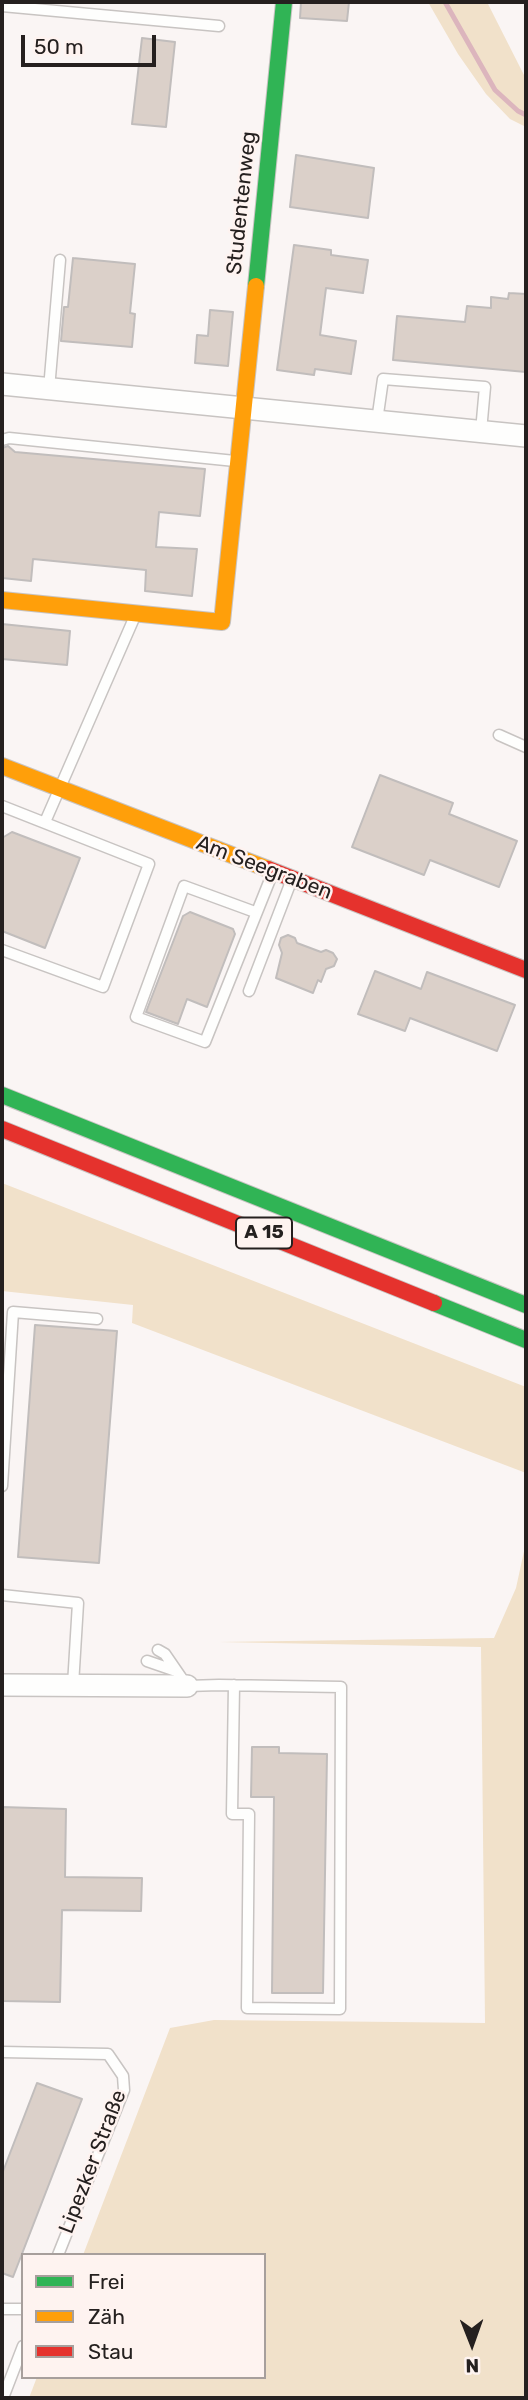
<!DOCTYPE html>
<html>
<head>
<meta charset="utf-8">
<style>
	body { margin:0 }
	#map { position:relative; width:528px; height:2400px; overflow:hidden; background:#faf5f4; font-family:Rubik,sans-serif }
	canvas { display:block }
	.frame { position:absolute; inset:0; border:4px solid #25201f; pointer-events:none }
	.legend { position:absolute; left:21px; top:2253px; width:245px; height:126px; box-sizing:border-box; background:#fef3f0; border:2px solid #a79f9c; margin:0; padding:9px 12px; list-style:none; font-size:21px; color:#25201f }
	.legend li { display:flex; align-items:center; gap:14px; height:35px }
	.legend b { width:35px; border:2px solid #a79f9c }
	.north { position:absolute; left:437px; top:2309px; width:70px; height:70px; -webkit-text-stroke:5px #fef3f0; paint-order:stroke; rotate:179deg; font-size:19px; font-weight:700; line-height:28px; text-align:center; color:#25201f }
	.north::after { content:''; display:block; margin:auto; width:24px; height:32px; background:#25201f; clip-path:polygon(50% 0,100% 100%,50% 72%,0 100%) }
	.scale { position:absolute; left:21px; top:35px; width:135px; height:32px; box-sizing:border-box; border:4px solid #25201f; border-top:0; padding-left:9px; font-size:21px; line-height:24px; white-space:nowrap; color:#25201f; -webkit-text-stroke:5px #fef3f0; paint-order:stroke }
</style>
</head>
<body>
<div id="map">
<canvas width="528" height="2400"></canvas>
<div class="frame"></div>
<ul class="legend">
<li><b style="height:9px;background:#30b455"></b>Frei</li>
<li><b style="height:9px;background:#ff9f0a"></b>Zäh</li>
<li><b style="height:9px;background:#e5322d"></b>Stau</li>
</ul>
<div class="north">N</div>
<div class="scale">50 m</div>
</div>
<script>
const g = document.querySelector('canvas').getContext('2d');
g.lineJoin = 'round';
function paint(path, color) {
  g.fillStyle = color;
  g.fill(path, 'evenodd');
}
function toPath(rows) {
  const path = new Path2D();
  for (const r of rows) {
    path.moveTo(r[0], r[1]);
    for (let i = 2; i < r.length; i += 2) path.lineTo(r[i], r[i + 1]);
  }
  return path;
}
function strokePath(path, color, width, dash) {
  g.strokeStyle = color;
  g.lineWidth = width;
  g.lineCap = dash ? 'butt' : 'round';
  g.setLineDash(dash || []);
  g.stroke(path);
}
function write(font, color, halo, rows, align = 'center') {
  g.font = font + ' Rubik,sans-serif';
  g.lineWidth = 5;
  g.setLineDash([]);
  g.textBaseline = 'middle';
  g.strokeStyle = halo;
  g.fillStyle = color;
  for (const [text, x, y, turn = 0] of rows) {
    g.save();
    g.translate(x, y);
    g.rotate((+turn || 0) * Math.PI / 180);
    g.textAlign = isNaN(turn) ? turn : align;
    if (halo) g.strokeText(text, 0, 0);
    g.fillText(text, 0, 0);
    g.restore();
  }
}
paint(toPath([
	[428,2,487,2,526,79,526,127,510,119,486,94,458,54],
	[2,1183,526,1387,526,1473,132,1323,133,1305,2,1291],
	[526,1542,526,2398,29,2398,37,2377,264,2377,264,2255,83,2255,170,2028,214,2020,485,2023,481,1647,219,1642,494,1638,516,1588]
]), '#f1e1ca');
strokePath(toPath([
	[445,2,495,90,518,111,526,115]
]), '#dcb5bd', 5);
const building = toPath([
	[301,2,349,2,347,21,300,18,301,2],
	[142,38,175,42,166,127,132,124,142,38],
	[296,155,374,168,368,218,290,207,296,155],
	[294,245,331,250,331,255,368,260,363,293,326,288,320,335,356,341,351,374,315,369,314,375,277,370,294,245],
	[73,258,135,264,130,313,135,314,132,347,61,341,64,307,68,307,73,258],
	[509,293,526,294,526,372,393,360,397,316,465,322,467,306,491,308,491,297,508,299,509,293],
	[210,310,233,312,228,366,195,363,197,335,208,336,210,310],
	[8,446,15,452,205,469,200,516,159,512,156,547,197,549,192,596,145,591,146,570,33,559,31,581,2,578,2,448,8,446],
	[2,624,70,631,67,665,2,659,2,624],
	[380,775,453,803,449,814,517,841,499,887,430,860,424,875,352,847,380,775],
	[12,832,80,858,45,948,2,931,2,838,12,832],
	[190,912,233,929,235,934,207,1007,187,999,178,1024,146,1012,183,916,190,912],
	[288,935,295,938,297,943,321,952,326,950,333,953,337,959,334,966,326,969,321,982,318,980,313,993,276,978,282,953,279,945,281,938,288,935],
	[375,971,421,989,427,972,515,1005,497,1051,410,1018,405,1031,358,1014,375,971],
	[35,1325,117,1331,99,1563,18,1557,35,1325],
	[252,1747,279,1747,279,1753,327,1754,323,1993,272,1993,274,1797,251,1797,252,1747],
	[2,1807,66,1809,65,1877,142,1878,141,1911,62,1910,60,2002,2,2001,2,1807],
	[37,2083,82,2099,13,2277,2,2273,2,2174,37,2083]
]);
paint(building, '#dbd0c9');
strokePath(building, '#c1bdbc', 2);
const lane = toPath([
	[2,6,219,26],
	[49,389,60,260],
	[377,421,383,379,485,387,481,431],
	[2,440,9,438,235,461],
	[499,735,526,747],
	[2,806,149,864,103,987,2,950],
	[45,822,135,616],
	[255,912,184,886,136,1017,205,1042,273,872],
	[249,991,292,879],
	[2,1486,13,1312,97,1319],
	[2,1595,78,1603,73,1685],
	[158,1650,165,1654,187,1686,219,1685,341,1687,340,2009,247,2008,249,1814,232,1814,234,1685],
	[147,1661,176,1671],
	[2,2052,108,2054,123,2076,124,2090,58,2255],
	[2,2309,23,2309],
	[3,2398,23,2346]
]);
const street = toPath([
	[2,384,526,436],
	[2,1685,187,1686]
]);
const fast = toPath([
	[256,286,284,2],
	[2,1095,526,1305],
	[434,1303,526,1340]
]);
const slow = toPath([
	[2,600,222,622,256,286],
	[2,766,268,869]
]);
const jam = toPath([
	[268,869,526,970],
	[2,1129,434,1303]
]);
strokePath(lane, '#c8c4c2', 13);
strokePath(street, '#c8c4c2', 24);
strokePath(fast, '#c8c4c2', 18);
strokePath(slow, '#c8c4c2', 18);
strokePath(jam, '#c8c4c2', 18);
strokePath(lane, '#fefefd', 10);
strokePath(street, '#fefefd', 21);
strokePath(fast, '#30b455', 16);
strokePath(slow, '#ff9f0a', 16);
strokePath(jam, '#e5322d', 16);
for (const [x, y, w] of [
	[264,1233,56]
]) {
  const box = new Path2D();
  box.roundRect(x - w / 2, y - 15.5, w, 31, 5);
  g.fillStyle = '#fef3f0';
  g.fill(box);
  strokePath(box, '#25201f', 2);
}
write('bold 19px', '#25201f', null, [
	["A 15",264,1233]
]);
write('21px', '#25201f', '#fef3f0', [
	["Studentenweg",242,203,-84],
	["Am Seegraben",264,868,21],
	["Lipezker Straße",93,2162,-69]
]);
</script>
</body>
</html>
